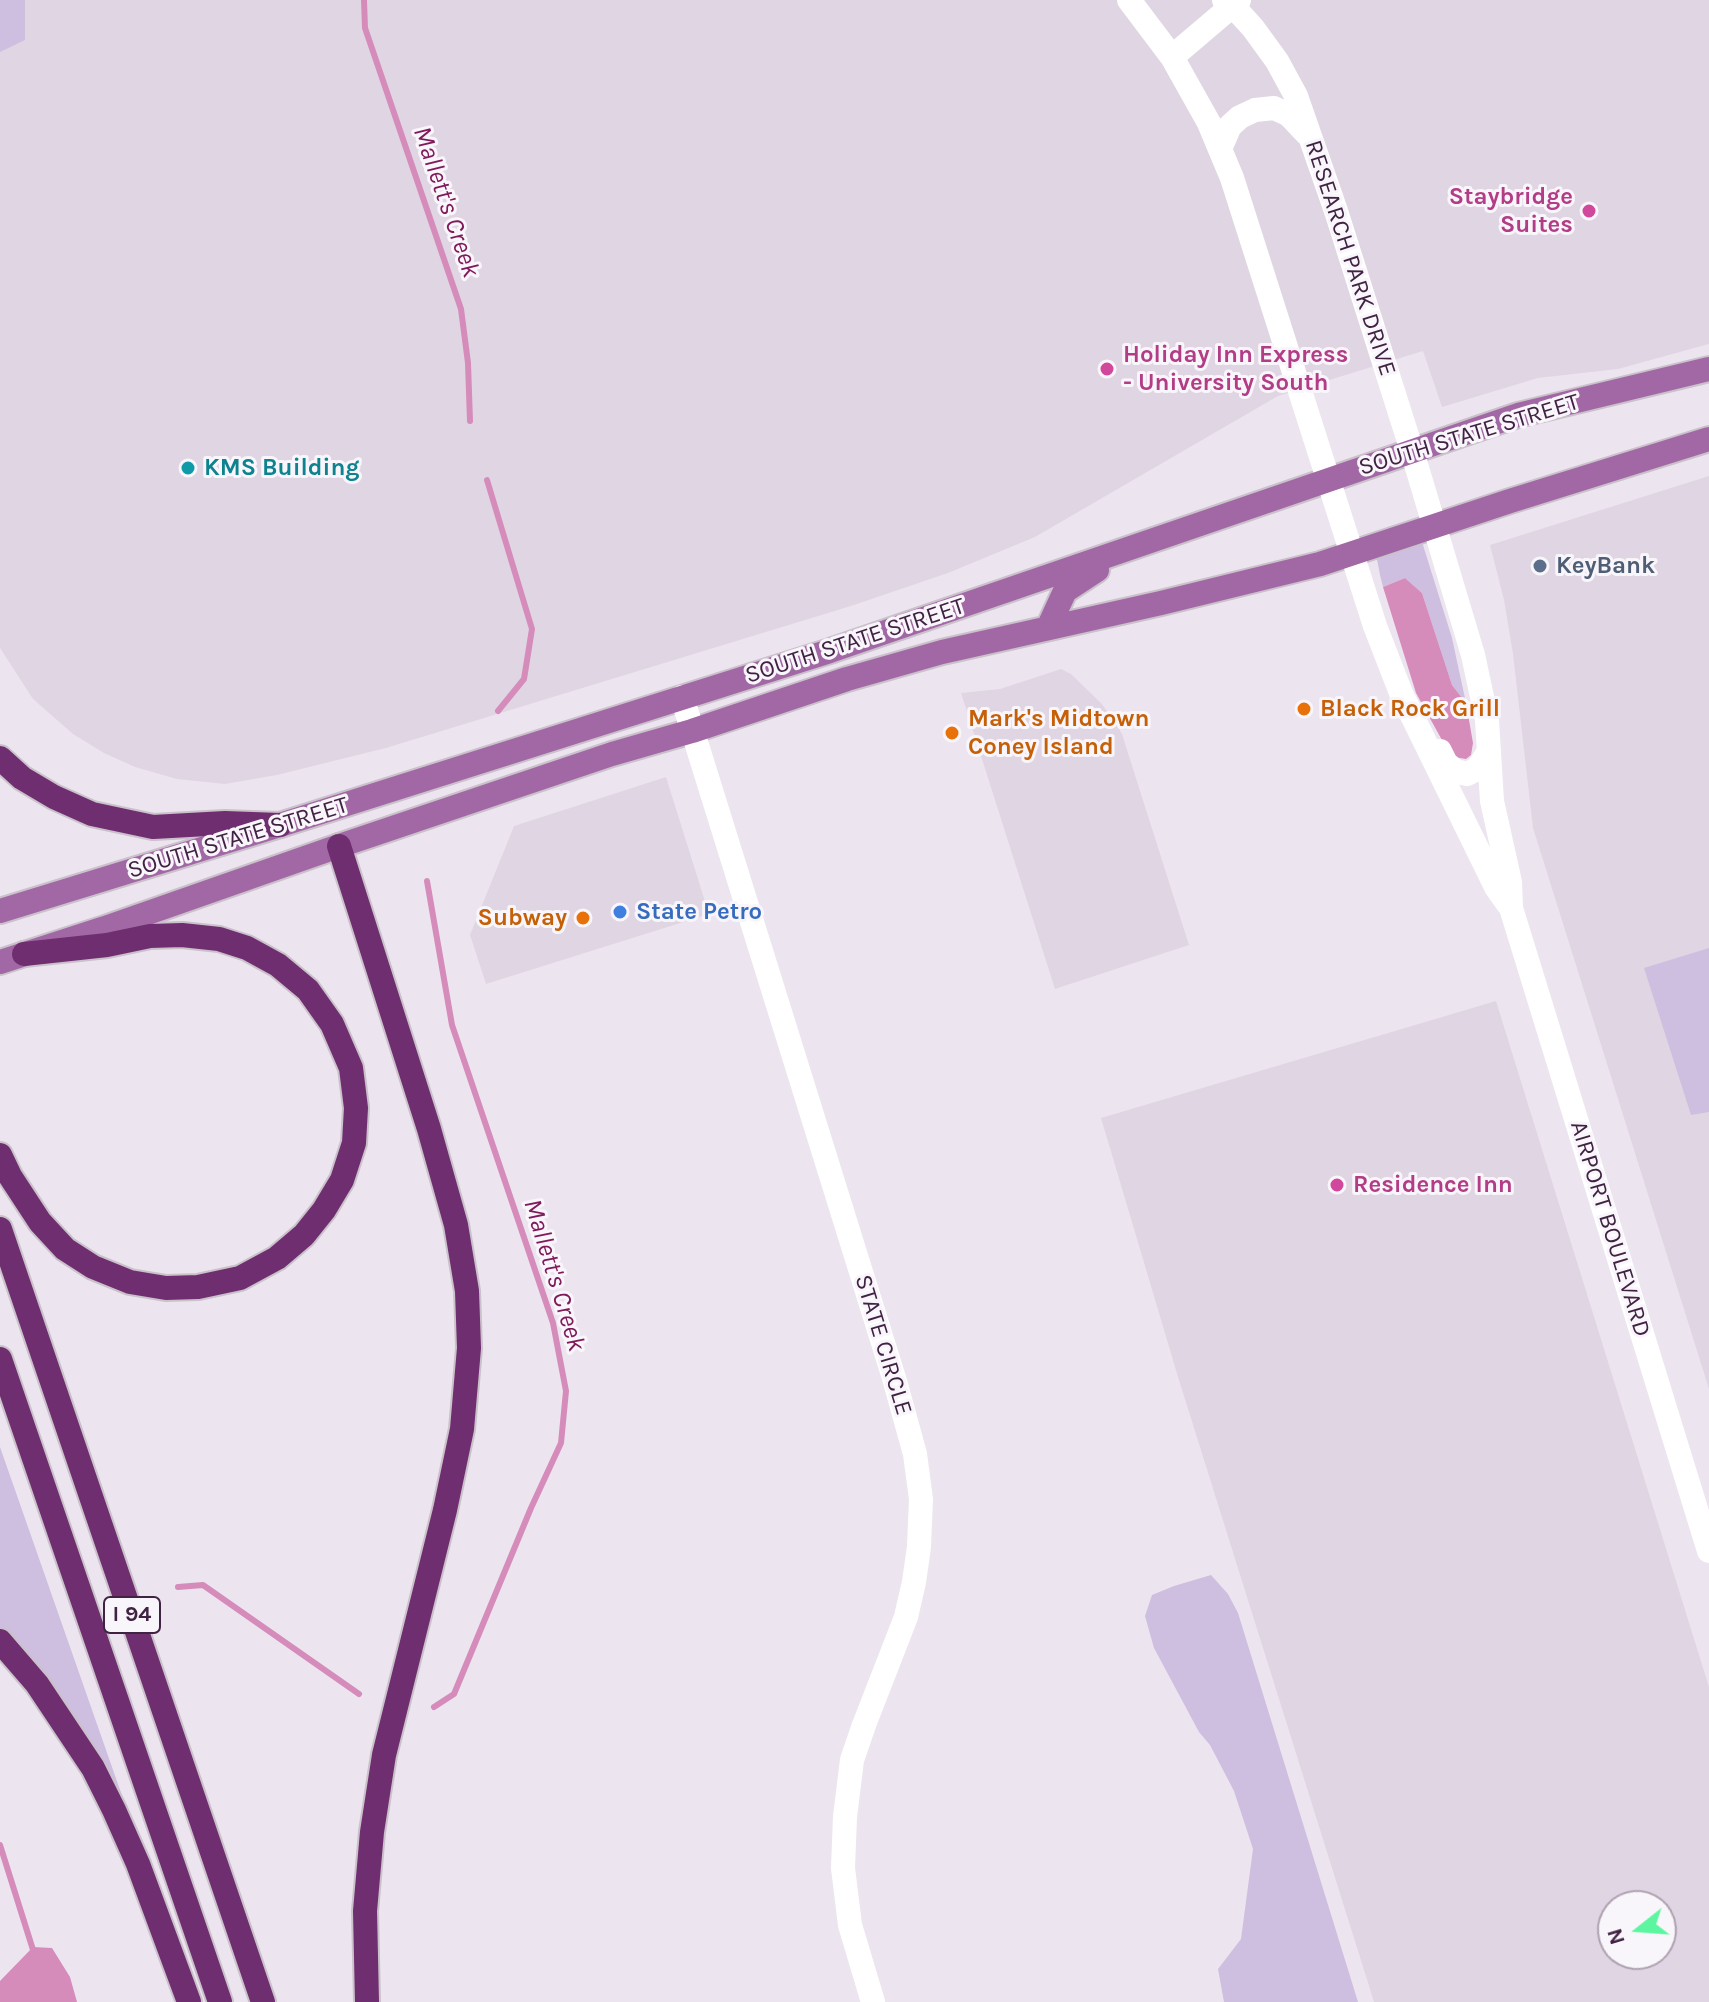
<!DOCTYPE html>
<html>
<head>
<meta charset="utf-8">
<style>
	body { margin:0 }
	#map { position:relative; width:1709px; height:2002px; overflow:hidden; background:#ece5ef; font-family:Karla,sans-serif }
	canvas { display:block }
	.north { position:absolute; left:1597px; top:1890px; width:80px; height:80px; box-sizing:border-box; background:#f9f6fb; border:2px solid #afa2b1; border-radius:50%; rotate:253deg; font-size:22px; font-weight:700; line-height:32px; text-align:center; color:#402342 }
	.north::after { content:''; display:block; margin:auto; width:28px; height:36px; background:#5cf6a1; clip-path:polygon(50% 0,100% 100%,50% 72%,0 100%) }
</style>
</head>
<body>
<div id="map">
<canvas width="1709" height="2002"></canvas>
<div class="north">N</div>
</div>
<script>
const g = document.querySelector('canvas').getContext('2d');
g.lineJoin = 'round';
function paint(path, color) {
  g.fillStyle = color;
  g.fill(path, 'evenodd');
}
function toPath(rows) {
  const path = new Path2D();
  for (const r of rows) {
    path.moveTo(r[0], r[1]);
    for (let i = 2; i < r.length; i += 2) path.lineTo(r[i], r[i + 1]);
  }
  return path;
}
function strokePath(path, color, width, dash) {
  g.strokeStyle = color;
  g.lineWidth = width;
  g.lineCap = dash ? 'butt' : 'round';
  g.setLineDash(dash || []);
  g.stroke(path);
}
function write(font, color, halo, rows, align = 'center') {
  g.font = font + ' Karla,sans-serif';
  g.lineWidth = 6;
  g.setLineDash([]);
  g.textBaseline = 'middle';
  g.strokeStyle = halo;
  g.fillStyle = color;
  for (const [text, x, y, turn = 0] of rows) {
    g.save();
    g.translate(x, y);
    g.rotate((+turn || 0) * Math.PI / 180);
    g.textAlign = isNaN(turn) ? turn : align;
    if (halo) g.strokeText(text, 0, 0);
    g.fillText(text, 0, 0);
    g.restore();
  }
}
paint(toPath([
	[0,0,1709,0,1709,344,1618,369,1538,378,1442,407,1423,351,1278,396,1035,537,948,573,851,606,386,748,277,775,225,784,177,779,135,767,104,753,73,734,33,699,0,648],
	[1709,476,1709,1389,1533,828,1513,654,1504,600,1490,545],
	[1061,669,1071,674,1101,703,1116,723,1122,734,1189,945,1055,989,961,693,1000,689],
	[666,777,709,914,486,984,470,935,514,826],
	[1496,1001,1709,1687,1709,2002,1374,2002,1178,1377,1101,1118],
	[1613,1906,1661,1906,1661,1954,1613,1954]
]), '#e0d6e3');
paint(toPath([
	[0,0,25,0,25,40,0,52],
	[1419,542,1423,545,1452,638,1466,703,1452,685,1422,593,1405,578,1383,587,1380,575,1376,554],
	[1709,948,1709,1112,1691,1115,1644,968],
	[0,1447,133,1827,0,1638],
	[1211,1575,1228,1594,1238,1613,1358,2002,1224,2002,1218,1969,1241,1939,1253,1849,1234,1791,1210,1745,1199,1732,1154,1648,1145,1616,1152,1595,1174,1586]
]), '#cebee0');
paint(toPath([
	[1405,578,1422,593,1452,685,1466,703,1473,743,1471,755,1466,759,1454,757,1448,751,1416,693,1383,587],
	[33,1947,52,1948,70,1977,77,2002,0,2002,0,1981]
]), '#d58cbb');
strokePath(toPath([
	[364,0,365,28,461,309,468,363,470,421],
	[487,480,532,629,524,679,498,711],
	[427,881,452,1025,553,1323,566,1391,561,1443,531,1508,454,1694,434,1707],
	[178,1587,203,1585,359,1694],
	[0,1845,34,1953]
]), '#d58cbb', 6);
const major = toPath([
	[1048,628,1065,591,1097,570],
	[0,911,280,825,830,651,1518,415,1709,369],
	[0,962,105,928,339,846,612,754,692,731,847,679,942,652,1161,603,1320,564,1510,501,1709,439]
]);
const highway = toPath([
	[0,758,22,778,54,797,92,814,153,827,225,823,280,825],
	[339,846,429,1129,456,1225,467,1291,469,1348,462,1429,445,1510,384,1755,372,1832,365,1911,367,2002],
	[0,1155,10,1176,40,1222,65,1249,93,1267,130,1282,166,1288,198,1287,240,1278,277,1258,304,1235,324,1210,342,1180,354,1143,356,1108,351,1068,332,1024,308,990,278,965,247,948,219,939,182,935,150,936,107,945,24,954],
	[0,1229,263,2002],
	[0,1359,220,2002],
	[0,1641,37,1684,93,1768,114,1810,138,1864,189,2002]
]);
strokePath(major, '#cac1ca', 28);
strokePath(highway, '#cac1ca', 28);
strokePath(toPath([
	[1129,0,1172,57,1209,123,1232,178,1375,626,1401,693,1496,887,1508,904],
	[1224,0,1233,6,1253,28,1277,61,1296,96,1336,211,1412,451,1473,655,1487,720,1492,801,1510,882,1511,908,1709,1551],
	[1172,57,1239,0],
	[1220,149,1230,126,1240,117,1255,110,1274,108,1289,115,1307,134],
	[682,697,894,1378,915,1454,921,1499,919,1547,914,1582,906,1617,864,1725,852,1760,845,1817,843,1868,850,1925,873,2002],
	[1440,751,1446,763,1455,771,1467,774,1477,769,1488,753]
]), '#fff', 24);
strokePath(major, '#a268a5', 24);
strokePath(highway, '#6f2e6f', 24);
for (const [x, y, r, color] of [
	[1589,211,8,"#d1479c"],
	[1107,369,8,"#d1479c"],
	[188,468,8,"#0f9aa8"],
	[1540,566,8,"#5c6f8a"],
	[1304,709,8,"#e8710a"],
	[952,733,8,"#e8710a"],
	[620,912,8,"#3f7fe0"],
	[583,918,8,"#e8710a"],
	[1337,1185,8,"#d1479c"]
]) {
  const dot = new Path2D();
  dot.arc(x, y, r, 0, 2 * Math.PI);
  g.fillStyle = color;
  g.fill(dot);
  strokePath(dot, '#f9f6fb', 3);
}
for (const [x, y, w] of [
	[132,1615,56]
]) {
  const box = new Path2D();
  box.roundRect(x - w / 2, y - 18, w, 36, 6);
  g.fillStyle = '#f9f6fb';
  g.fill(box);
  strokePath(box, '#402342', 2);
}
write('bold 22px', '#402342', null, [
	["I 94",132,1615]
]);
write('bold 24px', '#b23c85', '#f9f6fb', [
	["Staybridge",1573,197,"right"],
	["Suites",1573,225,"right"],
	["Holiday Inn Express",1123,355],
	["- University South",1123,383],
	["Residence Inn",1353,1185]
], 'left');
write('24px', '#402342', '#f9f6fb', [
	["RESEARCH PARK DRIVE",1350,258,72],
	["SOUTH STATE STREET",1469,435,-17],
	["SOUTH STATE STREET",855,641,-18],
	["SOUTH STATE STREET",238,838,-17],
	["AIRPORT BOULEVARD",1610,1229,73],
	["STATE CIRCLE",883,1345,73]
]);
write('bold 24px', '#0d838f', '#f9f6fb', [
	["KMS Building",204,468]
], 'left');
write('bold 24px', '#4e5e75', '#f9f6fb', [
	["KeyBank",1556,566]
], 'left');
write('bold 24px', '#c56008', '#f9f6fb', [
	["Black Rock Grill",1320,709],
	["Mark's Midtown",968,719],
	["Coney Island",968,747],
	["Subway",567,918,"right"]
], 'left');
write('bold 24px', '#366cbe', '#f9f6fb', [
	["State Petro",636,912]
], 'left');
write('italic 26px', '#811a5b', '#f9f6fb', [
	["Mallett's Creek",446,202,71],
	["Mallett's Creek",554,1275,73]
]);
</script>
</body>
</html>
